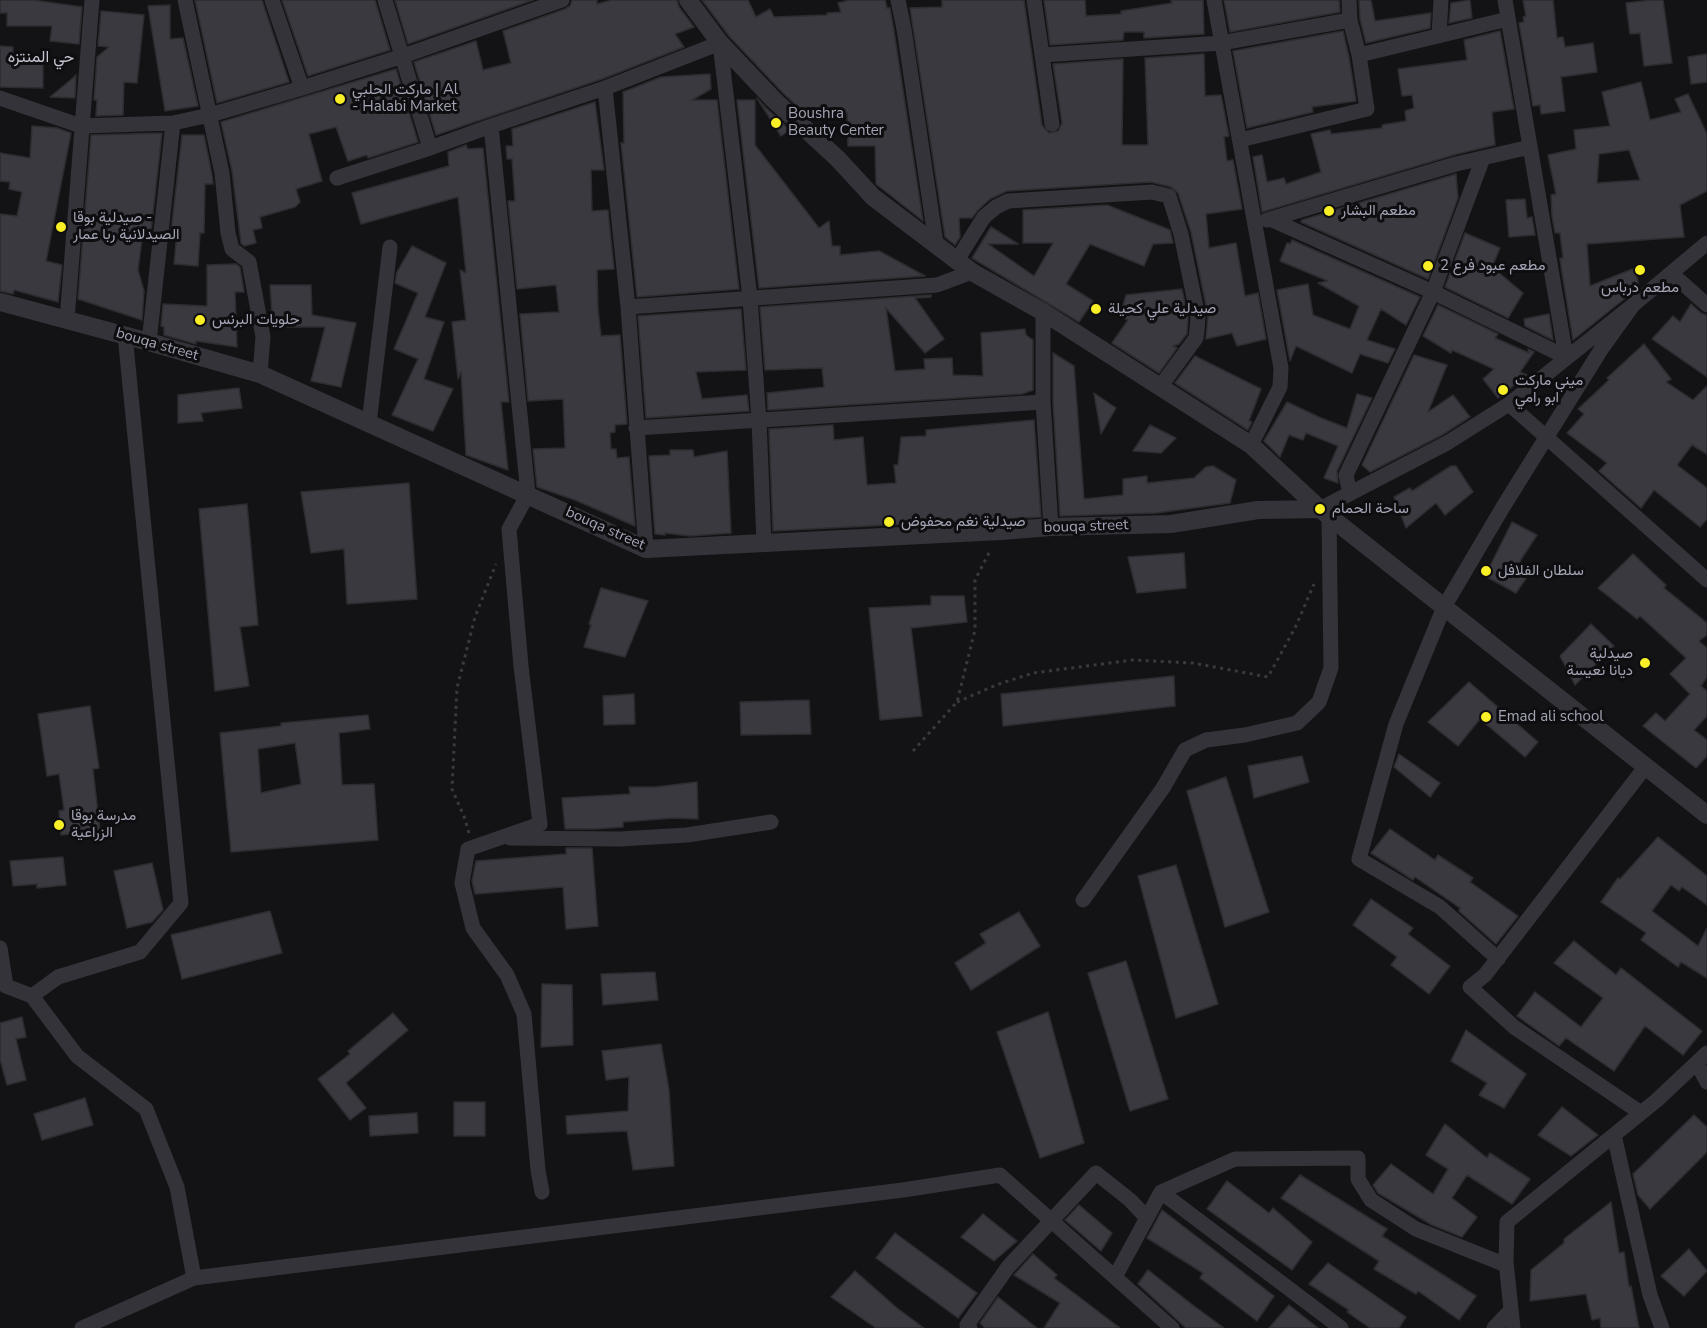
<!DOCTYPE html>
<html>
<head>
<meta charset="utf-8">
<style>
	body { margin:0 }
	canvas { display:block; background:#131214 }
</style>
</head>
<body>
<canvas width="1707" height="1328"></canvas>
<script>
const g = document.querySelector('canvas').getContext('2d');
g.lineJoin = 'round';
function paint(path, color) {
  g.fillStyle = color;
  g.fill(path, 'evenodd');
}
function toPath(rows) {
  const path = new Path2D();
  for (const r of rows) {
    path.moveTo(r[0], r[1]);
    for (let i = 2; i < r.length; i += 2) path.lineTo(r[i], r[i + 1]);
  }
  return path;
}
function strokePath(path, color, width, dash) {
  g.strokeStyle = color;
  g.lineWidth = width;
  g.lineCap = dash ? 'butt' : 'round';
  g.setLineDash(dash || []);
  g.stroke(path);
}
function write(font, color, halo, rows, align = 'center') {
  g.font = font + ' "Nunito Sans",Vazirmatn,sans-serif';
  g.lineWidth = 6;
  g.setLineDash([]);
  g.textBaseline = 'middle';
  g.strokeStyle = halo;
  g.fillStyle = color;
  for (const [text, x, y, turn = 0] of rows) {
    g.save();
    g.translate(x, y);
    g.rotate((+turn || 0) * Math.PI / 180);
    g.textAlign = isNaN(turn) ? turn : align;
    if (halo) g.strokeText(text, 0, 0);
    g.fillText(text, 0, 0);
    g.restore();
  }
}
const building = toPath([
	[0,0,33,0,82,7,79,44,50,41,52,26,7,26,7,13,0,13,0,0],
	[195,0,262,0,289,82,217,103,195,0],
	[282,0,375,0,390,50,308,76,282,0],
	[395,0,533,0,408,44,395,0],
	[572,0,597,0,597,4,612,0,677,0,679,7,694,27,675,34,684,47,602,79,436,135,414,62,476,41,483,70,511,63,503,31,565,9,570,6,572,0],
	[702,0,748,0,756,17,770,9,774,17,827,15,827,13,841,12,838,3,849,0,885,0,887,8,890,8,894,31,923,221,876,184,875,146,848,146,847,113,812,120,782,92,729,36,702,0],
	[942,0,1024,0,1042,125,1049,133,1058,131,1062,123,1053,64,1123,59,1122,145,1148,145,1145,58,1204,54,1205,96,1221,95,1229,136,1224,137,1227,161,1233,160,1242,209,1206,214,1209,248,1236,243,1245,296,1258,293,1266,339,1237,346,1232,333,1206,339,1208,315,1191,232,1178,193,1171,187,1151,182,1007,191,990,199,978,210,972,218,959,218,960,237,955,245,945,237,910,8,942,7,942,0],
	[1044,0,1085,0,1086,16,1121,14,1121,11,1172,3,1171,0,1203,0,1204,34,1144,38,1144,32,1124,32,1123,40,1050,45,1044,0],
	[1224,0,1339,0,1340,12,1230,32,1224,0],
	[1359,0,1371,0,1375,21,1431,13,1430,28,1366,43,1360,19,1359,0],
	[1470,0,1472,18,1449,23,1451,3,1470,0],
	[1523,0,1553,0,1557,38,1563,37,1565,47,1593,43,1597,72,1561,77,1565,111,1541,114,1540,105,1533,106,1519,23,1524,22,1523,17,1526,16,1523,0],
	[1652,0,1663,0,1672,63,1644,66,1640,33,1630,34,1626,3,1652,0],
	[170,5,170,39,183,38,198,106,165,111,148,6,170,5],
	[101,11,144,15,137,83,124,82,123,115,96,116,97,100,94,100,97,57,109,47,98,46,101,11],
	[1343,31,1349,57,1356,101,1312,107,1313,112,1247,128,1233,51,1343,31],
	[1500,31,1514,109,1492,112,1495,145,1457,154,1262,212,1253,157,1262,155,1267,182,1284,178,1286,184,1321,172,1311,134,1330,130,1331,134,1382,128,1382,125,1406,121,1405,111,1414,108,1412,95,1402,96,1398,69,1467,60,1464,40,1500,31],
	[0,46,13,47,13,56,43,57,43,88,0,87,0,46],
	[1707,54,1707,82,1691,84,1688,57,1707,54],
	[396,69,418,142,368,158,367,155,348,161,336,127,309,134,322,181,296,189,300,202,295,207,260,217,262,228,253,230,256,243,244,246,241,243,232,171,221,122,396,69],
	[710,74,711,89,692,100,717,100,739,289,637,297,621,143,624,143,623,92,661,77,710,74],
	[76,75,75,98,50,97,73,78,76,75],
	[1641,82,1650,120,1681,112,1675,99,1688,94,1707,134,1707,191,1680,205,1684,237,1587,244,1590,286,1635,268,1639,287,1573,340,1562,273,1560,258,1563,258,1560,233,1555,233,1552,216,1551,195,1556,194,1548,155,1576,149,1574,130,1610,126,1602,92,1641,82],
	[1629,150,1640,180,1597,183,1599,154,1629,150],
	[757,98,766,108,790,130,781,136,757,98],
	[737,100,755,100,755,145,819,228,829,221,832,246,840,246,840,255,879,251,925,276,759,288,737,100],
	[595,102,604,170,591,170,592,211,608,210,614,269,597,270,598,309,601,336,620,335,627,424,615,425,615,432,610,433,611,449,616,449,617,458,629,457,635,526,575,500,537,487,533,449,565,448,563,399,528,401,520,314,559,312,556,285,517,289,508,201,515,201,512,159,507,159,506,146,513,146,512,129,595,102],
	[32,126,57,128,71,133,46,261,62,265,58,302,14,290,13,294,0,291,0,214,17,216,22,192,9,189,10,182,0,181,0,153,30,158,32,126],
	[162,133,151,231,143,231,138,270,144,291,142,320,78,299,91,135,162,133],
	[182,135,204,135,212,175,213,184,205,184,204,233,200,233,198,266,174,264,177,232,171,232,182,135],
	[466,145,468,149,483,148,509,402,501,402,508,470,466,455,461,372,458,379,452,322,466,320,460,270,466,273,458,197,361,224,352,193,449,166,448,152,466,145],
	[1456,174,1458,198,1428,279,1301,222,1302,220,1456,174],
	[1525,199,1527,218,1532,217,1535,235,1509,237,1506,200,1525,199],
	[1107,205,1170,230,1173,243,1153,244,1144,266,1090,244,1066,284,1093,301,1079,322,972,258,991,227,1018,244,988,244,1034,276,1053,243,1023,243,1023,210,1107,205],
	[1465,233,1500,248,1492,267,1523,293,1508,318,1445,287,1465,233],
	[1292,240,1420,297,1406,325,1381,309,1367,340,1395,349,1388,363,1360,354,1352,373,1296,346,1290,361,1277,290,1308,284,1313,315,1350,329,1359,306,1318,283,1328,281,1280,261,1287,243,1290,244,1292,240],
	[412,246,446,263,425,317,444,322,424,379,453,389,433,431,392,415,418,359,394,349,418,293,395,283,397,272,412,246],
	[236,264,240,267,244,292,235,292,237,347,196,341,196,344,164,335,164,327,161,326,163,304,207,306,207,265,236,264],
	[270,285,311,285,312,315,356,323,341,387,311,381,325,327,273,327,270,285],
	[1182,289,1188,318,1187,334,1179,344,1173,346,1177,348,1159,373,1112,343,1128,320,1120,316,1126,295,1182,289],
	[931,295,931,297,915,298,944,339,925,353,886,308,895,371,925,369,924,359,952,358,953,375,983,376,981,333,1025,329,1026,335,1033,340,1033,390,1022,394,768,410,767,393,824,387,822,368,765,370,760,307,931,295],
	[1691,304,1701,313,1707,315,1707,377,1652,339,1673,316,1680,322,1691,304],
	[1438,305,1498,334,1495,338,1529,353,1528,349,1534,352,1520,372,1527,375,1498,398,1483,379,1494,369,1452,350,1451,353,1423,336,1438,305],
	[741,309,746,370,696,372,702,399,747,395,749,411,646,418,638,316,741,309],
	[1549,314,1553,340,1525,326,1524,319,1549,314],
	[1644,344,1671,379,1666,382,1693,400,1707,386,1707,454,1692,445,1677,465,1707,488,1707,519,1700,527,1654,490,1641,508,1599,471,1607,463,1567,433,1584,414,1578,409,1609,380,1607,378,1644,344],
	[1053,353,1074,366,1084,499,1123,495,1123,479,1147,476,1147,483,1194,478,1206,467,1213,466,1236,480,1230,503,1156,513,1060,516,1053,402,1053,353],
	[1414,355,1447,365,1428,412,1453,395,1470,417,1442,435,1370,472,1362,465,1414,355],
	[1195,356,1261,389,1249,421,1252,422,1248,430,1175,383,1195,356],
	[239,388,242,408,201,413,203,421,178,423,178,395,239,388],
	[1094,393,1116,408,1101,434,1094,393],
	[1357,394,1372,398,1337,471,1338,483,1324,478,1338,446,1306,433,1303,440,1289,435,1280,457,1264,441,1287,402,1321,418,1347,428,1357,394],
	[1034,420,1041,517,773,531,769,429,833,425,834,440,863,437,867,485,896,483,894,465,898,465,901,437,926,436,926,430,1034,420],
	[1150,425,1176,438,1161,453,1133,451,1150,425],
	[670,450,693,450,694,457,727,451,731,533,690,536,665,533,665,535,655,534,649,456,670,455,670,450],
	[1451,466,1456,466,1473,492,1445,515,1436,503,1406,528,1394,497,1410,488,1412,491,1451,466],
	[409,483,417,599,347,604,344,549,311,553,301,492,409,483],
	[247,504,258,625,240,627,249,686,215,691,199,509,247,504],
	[1512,522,1537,535,1520,561,1531,571,1516,593,1485,576,1512,522],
	[1184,553,1186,588,1137,593,1128,557,1184,553],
	[1633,554,1666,585,1664,588,1707,623,1707,635,1699,641,1707,648,1707,677,1701,686,1707,691,1707,716,1694,730,1707,740,1707,756,1696,768,1643,726,1656,713,1665,721,1690,694,1670,674,1686,658,1640,616,1637,619,1598,588,1633,554],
	[601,588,648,601,625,657,584,647,591,625,589,624,601,588],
	[931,596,964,596,967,622,911,628,922,716,880,720,869,608,931,605,931,596],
	[1591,624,1614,646,1575,685,1560,656,1591,624],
	[1174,676,1175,706,1003,726,1001,694,1174,676],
	[1469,682,1538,742,1525,757,1480,719,1458,746,1428,722,1469,682],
	[634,694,635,724,604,725,603,696,634,694],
	[809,700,811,734,741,735,740,702,809,700],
	[90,706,99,768,93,769,100,831,61,835,59,811,64,810,59,774,47,776,38,714,90,706],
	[368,715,370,729,339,733,342,785,374,784,378,840,231,852,220,733,281,726,281,723,368,715],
	[295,743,301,784,261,793,258,749,295,743],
	[1399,754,1440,783,1430,797,1394,767,1399,754],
	[1302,756,1309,782,1254,798,1248,766,1302,756],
	[1226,777,1269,912,1225,927,1187,791,1226,777],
	[697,782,698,819,673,818,623,822,623,827,595,829,565,829,562,798,630,794,629,787,656,787,697,782],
	[1390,829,1435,860,1438,855,1473,878,1470,882,1518,916,1496,944,1459,911,1460,908,1415,877,1413,880,1371,853,1390,829],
	[1658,837,1707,876,1707,905,1682,887,1679,891,1671,885,1652,911,1698,946,1707,928,1707,978,1681,962,1678,967,1641,940,1646,933,1601,902,1618,878,1620,879,1658,837],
	[566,848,592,848,598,926,566,929,563,887,475,894,472,881,476,861,566,854,566,848],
	[63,857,66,885,37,888,37,884,13,886,10,861,63,857],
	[152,863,163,910,152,922,127,928,114,871,152,863],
	[1176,865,1218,1004,1176,1018,1138,876,1176,865],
	[1371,899,1413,928,1408,934,1450,966,1429,994,1391,965,1397,957,1353,925,1371,899],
	[270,911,282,953,182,979,171,935,270,911],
	[1019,912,1040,946,971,990,955,963,986,943,980,934,1019,912],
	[1574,941,1616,975,1621,968,1702,1031,1683,1055,1645,1026,1614,1071,1566,1038,1559,1046,1517,1016,1535,992,1581,1027,1603,998,1554,963,1574,941],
	[1126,961,1168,1099,1130,1111,1088,973,1126,961],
	[655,972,658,1000,603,1005,601,974,655,972],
	[542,984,572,985,573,1045,541,1047,542,984],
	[1048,1012,1084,1143,1040,1158,997,1032,1048,1012],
	[393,1013,408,1030,346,1083,366,1108,350,1120,318,1079,350,1054,348,1051,393,1013],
	[22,1017,26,1037,16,1039,26,1080,7,1085,0,1059,0,1023,22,1017],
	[1466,1030,1526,1074,1504,1108,1479,1095,1487,1083,1451,1061,1466,1030],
	[661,1044,669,1090,674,1166,633,1170,627,1131,567,1134,566,1116,628,1111,629,1077,606,1080,602,1051,661,1044],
	[85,1098,93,1125,42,1140,34,1114,85,1098],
	[454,1102,485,1102,485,1136,454,1136,454,1102],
	[1562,1107,1598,1135,1571,1156,1538,1135,1562,1107],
	[417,1113,418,1133,370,1136,369,1116,417,1113],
	[1694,1115,1707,1127,1707,1152,1650,1209,1638,1195,1633,1174,1694,1115],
	[1445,1124,1487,1158,1490,1153,1530,1179,1512,1204,1467,1175,1452,1198,1477,1217,1462,1237,1432,1225,1378,1193,1373,1185,1391,1164,1433,1194,1448,1169,1426,1155,1445,1124],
	[1300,1175,1387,1229,1382,1236,1476,1296,1459,1320,1418,1291,1416,1294,1374,1269,1379,1261,1281,1198,1300,1175],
	[1227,1181,1269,1213,1273,1208,1312,1242,1292,1270,1207,1209,1227,1181],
	[1611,1202,1619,1253,1624,1252,1629,1287,1631,1286,1639,1328,1601,1328,1600,1318,1592,1320,1586,1294,1530,1301,1531,1270,1564,1243,1564,1239,1611,1202],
	[1079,1205,1112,1233,1101,1251,1065,1220,1079,1205],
	[1162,1210,1274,1296,1257,1321,1200,1278,1203,1273,1147,1238,1162,1210],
	[983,1214,1017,1241,994,1261,961,1237,983,1214],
	[895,1233,977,1293,958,1318,876,1258,895,1233],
	[1689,1249,1707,1271,1684,1296,1661,1276,1689,1249],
	[1033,1254,1057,1275,1054,1278,1120,1328,1044,1328,1060,1303,1014,1275,1033,1254],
	[1328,1263,1406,1317,1399,1328,1370,1328,1347,1312,1349,1310,1309,1284,1328,1263],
	[1148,1270,1194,1306,1224,1328,1186,1328,1138,1284,1148,1270],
	[855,1271,897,1308,924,1328,876,1328,831,1297,855,1271],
	[998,1297,1037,1328,985,1328,980,1323,998,1297],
	[1289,1305,1318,1328,1269,1328,1289,1305]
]);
paint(building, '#3a393f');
strokePath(building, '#2d2c30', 1.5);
strokePath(toPath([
	[957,702,996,685,1033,673,1133,660,1193,663,1268,677,1295,628,1314,584],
	[913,751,957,702,975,630,975,580,991,549],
	[469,833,465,819,452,789,457,688,475,617,496,564]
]), '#393940', 3, [3, 4.5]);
strokePath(toPath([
	[185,0,222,173,228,233,232,249,249,262,263,337,260,374],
	[272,0,302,88],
	[385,0,430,148],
	[898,0,904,29,936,243],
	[1034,0,1052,124],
	[1214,0,1281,368,1280,387,1251,445],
	[1505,0,1566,357],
	[1439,36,1441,0],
	[1042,55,1221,43,1350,20],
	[1359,55,1508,19],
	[605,88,628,307,646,549],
	[0,98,81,126,173,123,210,115,302,88,403,56,562,0],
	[491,126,528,494,509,529,521,666,540,824,468,849,462,883,473,928,507,975,524,1014,538,1170,542,1192],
	[1240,140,1367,109,1359,55,1350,20,1349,0],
	[337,178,430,148,491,126,605,88,720,43,750,298,759,420,764,543],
	[1270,219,1433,292,1566,357],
	[1267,220,1456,164,1530,147],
	[957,260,984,217,996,207,1008,201,1152,192,1169,196,1181,234,1198,317,1197,330,1196,338,1160,387],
	[1671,273,1707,305],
	[628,307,937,285,972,272],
	[1043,312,1043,402,1051,527],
	[67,320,92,0],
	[149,342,173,123],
	[1509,404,1707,580],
	[369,423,390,247],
	[636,428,1043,402],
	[1350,494,1346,475,1433,292,1483,158],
	[1320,509,1447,443,1509,404,1633,305,1707,243],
	[510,838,620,839,687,835,771,822],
	[1083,900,1163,788,1185,750,1206,740,1245,735,1297,723,1319,702,1331,668,1329,517],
	[0,948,6,986,32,996],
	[1498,959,1440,907,1359,859,1396,724,1444,607,1503,507,1602,348,1633,305],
	[1697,1063,1707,1082],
	[1641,1113,1514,1027,1470,987,1485,975,1646,766],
	[1614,1135,1650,1295,1662,1328],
	[1161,1192,1341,1328],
	[1115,1277,1161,1192,1235,1159,1358,1158,1358,1179,1371,1200,1416,1229,1506,1265],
	[194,1278,903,1190,1000,1175,1172,1328],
	[82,1328,194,1278,177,1187,146,1109,77,1056,32,996,58,977,140,952,181,903,125,335],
	[970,1328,967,1325,1008,1267,1096,1173,1130,1200,1147,1218],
	[1494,1328,1511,1310],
	[1513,1328,1506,1262,1507,1222,1657,1100,1707,1053]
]), '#343339', 15);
strokePath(toPath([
	[688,0,720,43,774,100,838,159,873,197,972,272,1043,312,1251,445,1320,509,1707,815],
	[0,302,149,342,260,374,646,549,1001,531,1051,527,1171,524,1258,510,1320,509]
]), '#343339', 18);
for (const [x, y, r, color] of [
	[340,99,6,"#f8ef26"],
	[776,123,6,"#f8ef26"],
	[1329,211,6,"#f8ef26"],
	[61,227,6,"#f8ef26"],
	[1428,266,6,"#f8ef26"],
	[1640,270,6,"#f8ef26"],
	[1096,309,6,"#f8ef26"],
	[200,320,6,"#f8ef26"],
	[1503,390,6,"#f8ef26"],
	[1320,509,6,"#f8ef26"],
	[889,522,6,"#f8ef26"],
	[1486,571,6,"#f8ef26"],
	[1645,663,6,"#f8ef26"],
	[1486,717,6,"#f8ef26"],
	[59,825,6,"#f8ef26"]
]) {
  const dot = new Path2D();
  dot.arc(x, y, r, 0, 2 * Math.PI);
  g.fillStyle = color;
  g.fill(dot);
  strokePath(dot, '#0e0d0f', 2);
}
write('15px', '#a3a4b5', '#0e0d0f', [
	["ماركت الحلبي | Al",352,90],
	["- Halabi Market",352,107],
	["Boushra",788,114],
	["Beauty Center",788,131],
	["مطعم البشار",1341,211],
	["صيدلية بوقا -",73,218],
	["الصيدلانية ربا عمار",73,235],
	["مطعم عبود فرع 2",1440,266],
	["مطعم درباس",1640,288,"center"],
	["صيدلية علي كحيلة",1108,309],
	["حلويات البرنس",212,320],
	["ميني ماركت",1515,381],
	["ابو رامي",1515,398],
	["ساحة الحمام",1332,509],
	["صيدلية نغم محفوض",901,522],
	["سلطان الفلافل",1498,571],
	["صيدلية",1633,654,"right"],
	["ديانا نعيسة",1633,671,"right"],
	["Emad ali school",1498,717],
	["مدرسة بوقا",71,816],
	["الزراعية",71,833]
], 'left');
write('15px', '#a3a4b5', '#0e0d0f', [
	["bouqa street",157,345,16],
	["bouqa street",1086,527,-2],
	["bouqa street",605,529,24]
]);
write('16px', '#c5c4d1', '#0e0d0f', [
	["حي المنتزه",41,58]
]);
</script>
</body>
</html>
